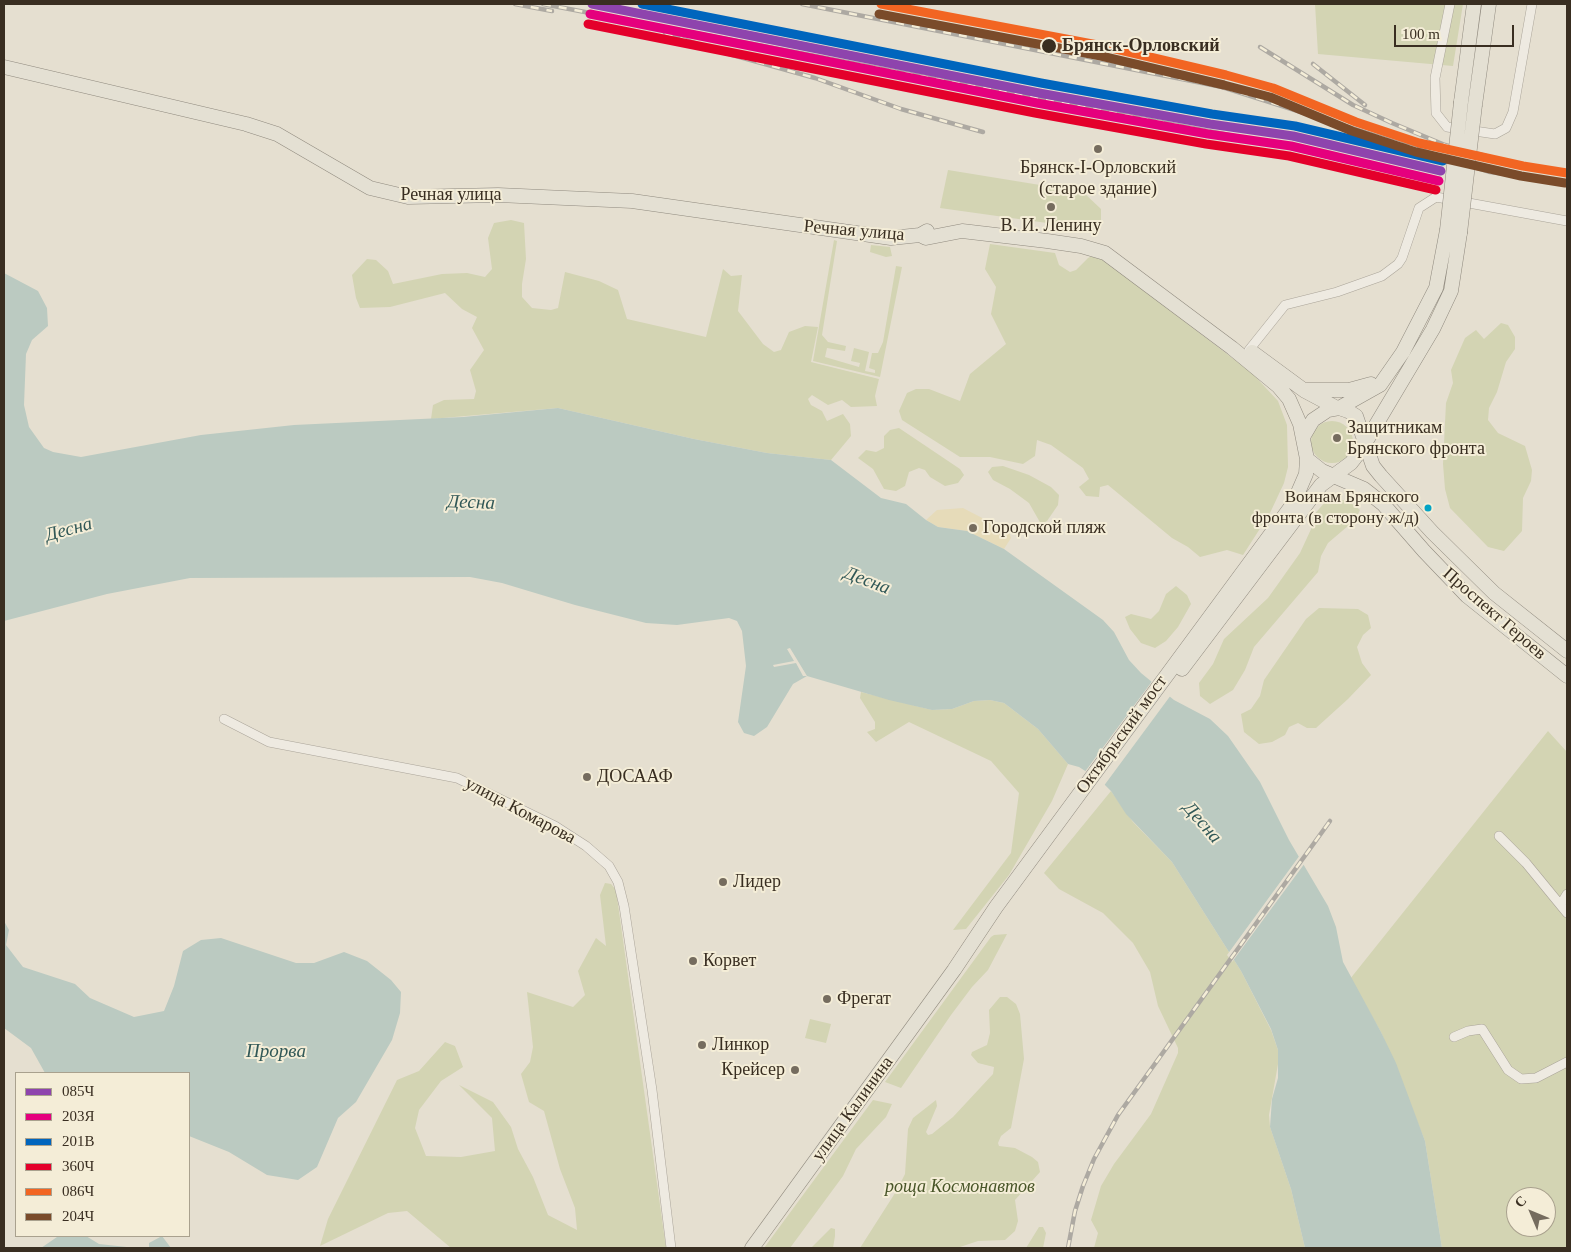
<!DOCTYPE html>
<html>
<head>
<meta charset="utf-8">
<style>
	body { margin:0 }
	#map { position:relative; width:1571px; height:1252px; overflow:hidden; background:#e5dfd0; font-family:Georgia,serif }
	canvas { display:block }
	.frame { position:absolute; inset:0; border:5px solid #392e21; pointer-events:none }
	.legend { position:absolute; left:15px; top:1072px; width:175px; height:165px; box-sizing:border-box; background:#f4edd7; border:1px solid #a9a18e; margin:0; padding:6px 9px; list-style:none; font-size:15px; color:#392e21 }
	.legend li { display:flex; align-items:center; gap:10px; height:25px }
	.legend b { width:25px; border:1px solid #a9a18e }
	.north { position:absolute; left:1506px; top:1187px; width:50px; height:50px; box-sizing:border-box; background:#f4edd7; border:1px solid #a9a18e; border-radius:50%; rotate:315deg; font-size:14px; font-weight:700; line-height:20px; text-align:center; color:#392e21 }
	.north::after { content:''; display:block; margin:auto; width:18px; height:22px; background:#756c5e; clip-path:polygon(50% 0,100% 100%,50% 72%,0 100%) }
	.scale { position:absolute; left:1394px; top:25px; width:120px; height:22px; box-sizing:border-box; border:2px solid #392e21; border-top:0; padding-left:6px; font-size:15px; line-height:18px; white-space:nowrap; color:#392e21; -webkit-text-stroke:4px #f4edd7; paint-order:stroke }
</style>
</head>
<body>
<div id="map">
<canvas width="1571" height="1252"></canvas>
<div class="frame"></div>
<ul class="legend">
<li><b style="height:6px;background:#8e44ad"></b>085Ч</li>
<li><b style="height:6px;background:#e5007d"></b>203Я</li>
<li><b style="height:6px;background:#0065bd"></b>201В</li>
<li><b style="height:6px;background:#e4002b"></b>360Ч</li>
<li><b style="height:6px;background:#f26522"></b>086Ч</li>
<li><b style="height:6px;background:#7a4b2a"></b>204Ч</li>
</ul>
<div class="north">С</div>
<div class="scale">100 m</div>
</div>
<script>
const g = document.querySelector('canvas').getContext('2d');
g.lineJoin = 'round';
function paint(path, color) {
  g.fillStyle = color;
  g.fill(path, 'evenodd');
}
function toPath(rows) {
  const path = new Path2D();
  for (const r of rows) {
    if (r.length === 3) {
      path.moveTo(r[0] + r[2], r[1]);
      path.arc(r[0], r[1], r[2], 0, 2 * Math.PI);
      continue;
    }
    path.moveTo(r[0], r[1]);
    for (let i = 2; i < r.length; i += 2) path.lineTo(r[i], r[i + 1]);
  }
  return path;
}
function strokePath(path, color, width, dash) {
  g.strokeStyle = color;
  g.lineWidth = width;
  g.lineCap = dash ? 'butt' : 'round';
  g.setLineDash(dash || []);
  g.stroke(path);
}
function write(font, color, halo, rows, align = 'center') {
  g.font = font + ' Georgia,serif';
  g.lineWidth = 4;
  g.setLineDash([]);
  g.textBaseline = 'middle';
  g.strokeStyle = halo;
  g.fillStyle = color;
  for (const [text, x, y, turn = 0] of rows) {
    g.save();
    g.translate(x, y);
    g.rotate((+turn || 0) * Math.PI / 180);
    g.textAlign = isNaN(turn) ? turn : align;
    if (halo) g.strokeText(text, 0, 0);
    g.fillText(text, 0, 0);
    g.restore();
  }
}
paint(toPath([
	[1315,4,1463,4,1453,66,1318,54],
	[948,170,1083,192,1101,209,1101,222,1090,229,940,208],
	[511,220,524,223,526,259,522,284,522,297,532,308,551,310,558,308,565,272,599,281,618,290,627,319,706,337,723,269,731,276,742,275,738,311,763,344,774,352,781,350,789,332,805,326,818,327,811,362,879,379,875,396,877,406,851,407,842,400,828,405,812,395,808,399,811,405,822,411,827,421,843,414,850,424,851,436,831,460,767,453,694,439,558,408,431,419,433,405,444,400,474,399,476,391,470,370,484,350,472,328,477,317,462,309,445,293,390,307,360,308,356,298,352,275,367,259,376,260,388,271,393,284,442,274,467,273,485,277,492,269,488,238,494,223],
	[834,240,837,241,822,335,828,342,846,346,845,351,827,348,825,357,859,367,860,363,851,361,854,348,869,352,865,371,875,373,875,370,869,368,872,353,878,353,883,342,896,266,902,267,880,377,813,361],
	[990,244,1055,253,1059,265,1070,272,1076,270,1088,258,1096,254,1252,373,1278,401,1287,425,1288,467,1284,483,1270,513,1243,555,1227,550,1200,557,1188,547,1172,538,1108,485,1100,487,1099,497,1086,496,1079,487,1089,479,1083,468,1051,445,1037,440,1035,456,1023,464,990,457,960,457,902,420,899,411,907,393,916,389,929,389,960,401,970,374,1006,344,991,314,996,287,985,269],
	[871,245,890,247,892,256,886,257,870,252],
	[1501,323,1508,325,1515,337,1515,349,1506,362,1497,392,1489,408,1488,420,1498,433,1525,446,1532,470,1531,481,1523,498,1522,531,1504,551,1488,547,1450,508,1445,489,1443,464,1446,403,1453,383,1451,370,1465,338,1476,330,1484,339],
	[1332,442,21],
	[899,428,960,469,964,475,958,483,945,486,930,477,925,470,919,468,909,472,905,486,896,491,884,489,873,469,858,458,866,450,876,452,884,448,884,436,890,430],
	[1003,466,1029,475,1051,487,1059,495,1058,505,1047,521,1041,524,1029,503,1010,489,993,480,988,472,992,467],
	[1347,500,1360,510,1355,520,1328,543,1321,556,1318,572,1254,647,1245,670,1233,690,1210,704,1200,696,1199,683,1213,664,1224,639,1268,598,1300,553,1312,527,1312,517,1326,501],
	[1176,586,1187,595,1191,604,1178,627,1166,641,1155,648,1141,643,1130,629,1125,617,1131,614,1151,619,1159,611,1166,594],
	[1319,608,1358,609,1368,615,1371,628,1363,635,1357,647,1362,663,1371,675,1348,699,1316,728,1307,728,1298,723,1289,727,1285,735,1272,742,1259,744,1244,732,1241,714,1251,709,1260,696,1264,680,1306,619],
	[861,692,932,710,952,709,974,701,990,700,1004,703,1038,729,1068,764,1052,801,1009,875,966,929,953,930,1011,853,1019,793,991,761,909,722,876,742,867,732,875,729,875,722,860,698],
	[1548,731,1567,752,1567,1248,1442,1248,1425,1141,1381,1032,1350,979],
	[1516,1197,1546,1197,1546,1227,1516,1227],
	[1111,791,1133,822,1172,862,1241,971,1271,1030,1278,1050,1278,1064,1269,1115,1270,1127,1291,1189,1305,1248,1094,1248,1098,1233,1091,1220,1101,1186,1114,1164,1151,1114,1178,1053,1178,1048,1158,1006,1150,972,1133,943,1103,913,1059,889,1044,873],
	[605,883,611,884,616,890,666,1248,451,1248,407,1211,388,1213,320,1246,328,1219,397,1080,419,1071,445,1042,455,1046,463,1067,441,1081,419,1110,415,1128,426,1156,461,1157,495,1151,492,1118,459,1085,493,1102,511,1127,518,1149,533,1177,548,1215,577,1230,575,1208,560,1169,544,1111,529,1102,521,1074,530,1062,533,1047,527,992,573,1007,585,995,578,971,596,938,606,946,600,895],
	[1007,934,988,970,972,987,951,1015,901,1088,885,1082,991,937,994,935],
	[1000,997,1007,997,1016,1004,1020,1014,1024,1059,1011,1128,1001,1136,998,1143,999,1146,1015,1148,1032,1157,1038,1162,1040,1172,1015,1200,1018,1221,1015,1231,1005,1240,978,1241,957,1248,860,1248,897,1190,905,1174,908,1129,913,1118,936,1100,937,1106,926,1132,928,1135,932,1134,953,1117,993,1074,994,1067,978,1063,971,1055,972,1052,987,1045,990,1033,989,1010],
	[810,1019,831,1024,826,1043,805,1038],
	[873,1100,892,1104,886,1117,856,1149,843,1176,790,1248,764,1248],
	[1039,1227,1043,1227,1046,1233,1043,1248,1026,1248],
	[831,1228,835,1229,835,1236,833,1248,811,1248]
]), '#d3d4b3');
paint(toPath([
	[963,508,1009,532,1011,538,1004,549,967,531,938,527,926,520,937,510]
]), '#e6dbb9');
paint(toPath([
	[4,273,38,291,47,308,48,326,32,340,26,354,24,405,29,427,44,448,53,452,81,457,201,435,294,425,463,417,558,408,694,439,767,453,831,460,881,498,906,504,926,520,938,527,967,531,1004,549,1103,620,1114,632,1129,660,1141,673,1174,700,1210,719,1228,736,1260,782,1289,840,1328,906,1336,927,1343,962,1381,1032,1396,1063,1425,1141,1442,1248,1305,1248,1291,1189,1270,1127,1272,1099,1278,1078,1278,1050,1271,1029,1241,971,1172,862,1126,814,1111,791,1101,781,1079,767,1068,764,1038,729,1004,703,990,700,974,701,952,709,932,710,889,700,807,676,793,684,767,727,754,736,744,733,738,722,746,666,742,631,737,621,729,618,677,625,646,623,575,605,502,583,470,577,190,578,107,594,4,621],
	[4,921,9,930,6,945,23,967,75,984,90,998,134,1017,164,1011,174,986,183,951,201,940,221,938,296,963,314,963,344,952,367,961,391,980,401,992,400,1013,392,1040,356,1102,338,1118,317,1167,298,1180,267,1175,229,1152,189,1136,189,1073,45,1073,31,1048,4,1028],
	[75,1236,86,1236,99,1244,136,1248,41,1248,57,1237],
	[162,1236,171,1248,149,1248,149,1243]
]), '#bbcac1');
paint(toPath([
	[790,648,807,676,803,676,796,663,774,667,773,665,794,661,787,649],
	[1153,680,1171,695,1103,787,1084,773],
	[1300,855,1305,863,1232,962,1227,955]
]), '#e5dfd0');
const street = toPath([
	[1450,4,1435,78,1436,113,1447,127,1495,134,1506,128,1513,112,1532,4],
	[1249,350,1285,305,1337,292,1382,276,1398,264,1402,258,1419,208,1436,197,1567,221],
	[224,719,269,742,457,778,555,826,586,846,609,866,618,882,624,906,652,1090,671,1248],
	[1499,836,1526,863,1567,913],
	[1561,904,1567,894],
	[1454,1037,1468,1031,1482,1029,1508,1070,1521,1079,1536,1078,1567,1062]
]);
const primary = toPath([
	[4,67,246,124,277,134,370,188,408,197,498,195,632,201,891,238,920,235,927,231],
	[1461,102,1474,4],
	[1475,105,1489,4],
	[1252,352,1305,391,1337,408],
	[1307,390,1349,390,1371,384],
	[1339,408,1380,385,1403,352,1436,288,1447,230],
	[1303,437,1313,420,1328,410,1339,408,1348,411,1356,416,1373,466,1381,476,1432,532,1494,593,1567,651],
	[1307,459,1322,471,1364,489,1383,504,1424,551,1467,596,1567,676],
	[1182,669,1321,485,1351,463,1361,450,1433,329,1451,291,1460,233],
	[752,1248,954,970,996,907,1293,504,1306,474,1307,459,1300,424,1289,399,1278,386,1232,348,1105,253,1081,246,1047,241,962,231,926,238,920,235]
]);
strokePath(street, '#aaa499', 10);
strokePath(primary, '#908a7f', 15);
strokePath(street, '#eeeae1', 9);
strokePath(primary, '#e4e0d3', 14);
const rail = toPath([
	[515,4,552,11],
	[543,4,1292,147],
	[802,4,1222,87,1490,172,1549,180],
	[665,33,718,51,815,78,901,109,983,132],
	[1260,47,1353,105,1392,123,1445,145,1523,166],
	[1313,64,1365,105],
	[1068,1248,1075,1211,1083,1186,1094,1159,1118,1115,1330,821]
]);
strokePath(rail, '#ada9a2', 4.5);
strokePath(rail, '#f4edd7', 2.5, [8]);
const primaryBridge = toPath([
	[1447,230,1461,102],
	[1460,233,1475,105]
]);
strokePath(primaryBridge, '#908a7f', 15, []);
strokePath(primaryBridge, '#e4e0d3', 14);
strokePath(toPath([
	[592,4,1039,93,1210,124,1293,136,1441,171]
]), '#8e44ad', 9);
strokePath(toPath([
	[590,14,1037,103,1208,134,1291,146,1439,181]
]), '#e5007d', 9);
strokePath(toPath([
	[642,4,1041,83,1212,114,1295,126,1443,161]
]), '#0065bd', 9);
strokePath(toPath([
	[588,24,1035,113,1206,144,1289,156,1436,190]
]), '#e4002b', 9);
strokePath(toPath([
	[881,4,1103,46,1226,75,1273,88,1356,122,1419,143,1523,166,1567,173]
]), '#f26522', 9);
strokePath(toPath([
	[879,14,1101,56,1224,85,1270,97,1352,131,1416,152,1521,176,1565,183]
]), '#7a4b2a', 9);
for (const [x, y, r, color] of [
	[1049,46,8,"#392e21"],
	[1098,149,5,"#756c5e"],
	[1051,207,5,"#756c5e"],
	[1337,438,5,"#756c5e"],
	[1428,508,4.5,"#03a3c5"],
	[973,528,5,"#756c5e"],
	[587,777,5,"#756c5e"],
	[723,882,5,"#756c5e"],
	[693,961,5,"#756c5e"],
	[827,999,5,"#756c5e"],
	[702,1045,5,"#756c5e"],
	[795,1070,5,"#756c5e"]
]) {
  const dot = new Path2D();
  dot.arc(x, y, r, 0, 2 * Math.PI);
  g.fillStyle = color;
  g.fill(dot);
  strokePath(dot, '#f4edd7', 2);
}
write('17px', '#392e21', '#f4edd7', [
	["Воинам Брянского",1419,498],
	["фронта (в сторону ж/д)",1419,519]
], 'right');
write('bold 18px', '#392e21', '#f4edd7', [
	["Брянск-Орловский",1062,46]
], 'left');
write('18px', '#392e21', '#f4edd7', [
	["Брянск-I-Орловский",1098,168,"center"],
	["(старое здание)",1098,189,"center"],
	["В. И. Ленину",1051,226,"center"],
	["Защитникам",1347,428],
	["Брянского фронта",1347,449],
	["Городской пляж",983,528],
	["ДОСААФ",597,777],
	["Лидер",733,882],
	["Корвет",703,961],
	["Фрегат",837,999],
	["Линкор",712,1045],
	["Крейсер",785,1070,"right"]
], 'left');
write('18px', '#392e21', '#f4edd7', [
	["Речная улица",451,195],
	["Речная улица",854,231,5],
	["Проспект Героев",1494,614,41],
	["Октябрьский мост",1122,735,-54],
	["улица Комарова",520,811,28],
	["улица Калинина",853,1109,-54]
]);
write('italic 18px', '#485528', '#f4edd7', [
	["роща Космонавтов",960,1187]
]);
write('italic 19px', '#315857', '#f4edd7', [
	["Десна",471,503,2],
	["Десна",69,530,-15],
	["Десна",867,581,21],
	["Десна",1202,823,49],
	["Прорва",276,1052]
]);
</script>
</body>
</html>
